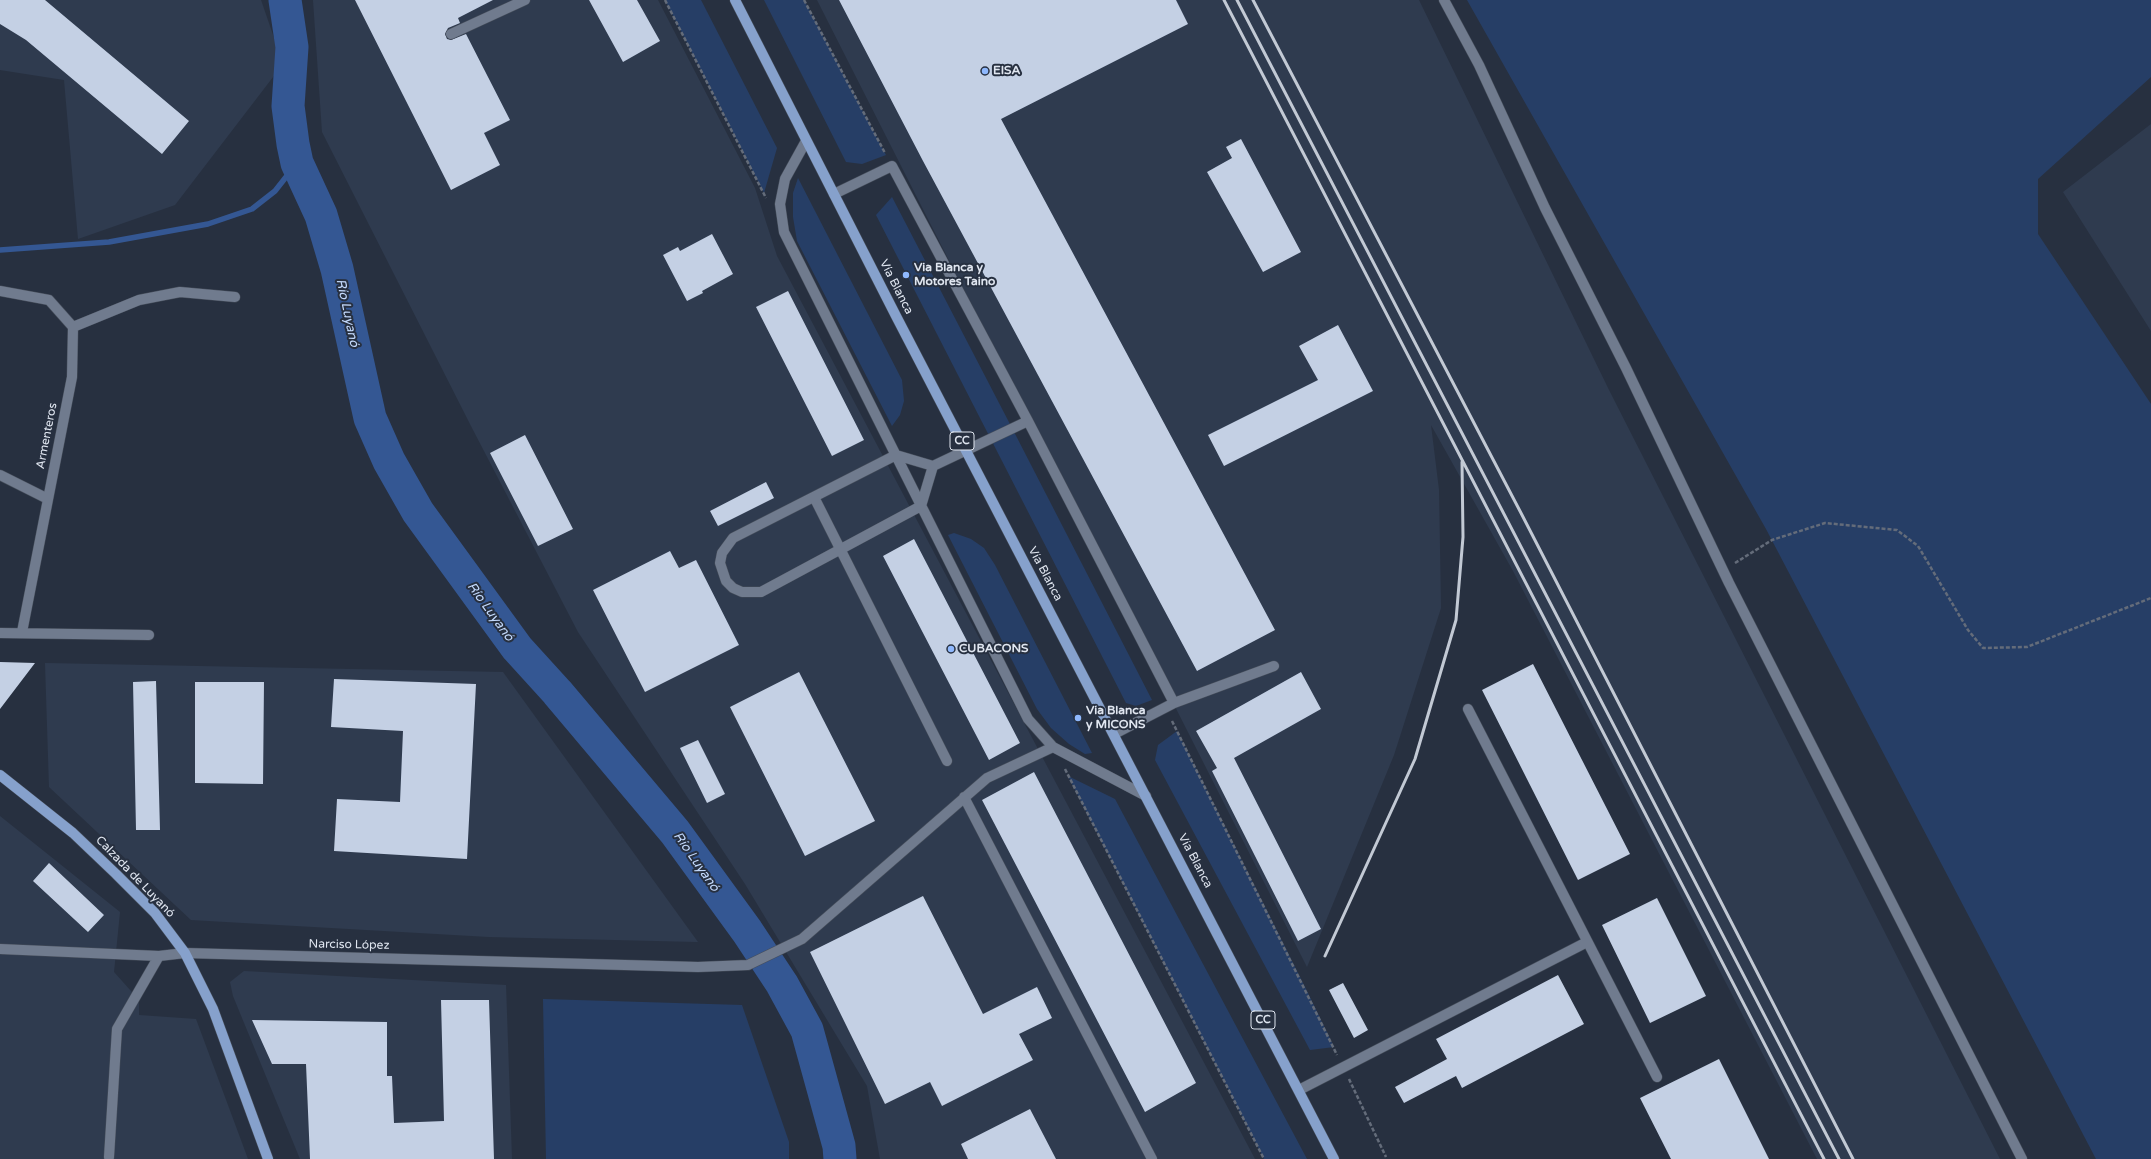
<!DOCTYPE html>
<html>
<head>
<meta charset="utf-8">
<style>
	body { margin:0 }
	canvas { display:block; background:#273040 }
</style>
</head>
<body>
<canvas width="2151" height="1159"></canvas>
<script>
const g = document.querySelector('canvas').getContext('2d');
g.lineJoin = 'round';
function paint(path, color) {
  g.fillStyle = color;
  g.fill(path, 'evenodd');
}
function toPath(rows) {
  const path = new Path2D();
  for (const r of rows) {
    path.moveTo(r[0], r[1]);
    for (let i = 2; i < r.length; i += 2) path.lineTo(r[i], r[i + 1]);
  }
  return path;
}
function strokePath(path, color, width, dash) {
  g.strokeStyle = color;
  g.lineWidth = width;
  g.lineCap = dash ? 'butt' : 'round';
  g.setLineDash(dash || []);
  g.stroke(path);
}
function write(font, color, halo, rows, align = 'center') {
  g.font = font + ' "Varela Round",sans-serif';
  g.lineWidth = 4;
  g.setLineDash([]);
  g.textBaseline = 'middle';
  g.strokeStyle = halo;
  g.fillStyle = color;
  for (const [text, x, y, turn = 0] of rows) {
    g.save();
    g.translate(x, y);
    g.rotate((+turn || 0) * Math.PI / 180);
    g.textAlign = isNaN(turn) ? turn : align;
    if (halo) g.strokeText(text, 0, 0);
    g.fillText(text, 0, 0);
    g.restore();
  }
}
paint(toPath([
	[0,0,261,0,283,64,175,205,78,239,64,80,0,70],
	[313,0,658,0,755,188,777,256,1255,1159,880,1159,867,1086,745,884,578,632,471,426,322,132],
	[817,0,1419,0,1609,390,2000,1159,1817,1159,1513,571,1431,425,1439,490,1441,608,1394,755,1307,967],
	[2151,124,2151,331,2063,192],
	[45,663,503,672,698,942,489,937,191,920,49,787],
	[0,816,120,912,114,972,139,1000,139,1015,196,1019,248,1159,0,1159],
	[244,971,506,985,512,1159,300,1159,233,996,230,982]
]), '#2f3b4f');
paint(toPath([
	[665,0,701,0,777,148,764,193],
	[764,0,804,0,886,155,862,164,846,162],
	[1467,0,2151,0,2151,77,2038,179,2038,234,2151,404,2151,1159,2096,1159,1766,529],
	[798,178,902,380,904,401,900,415,892,426,797,241,793,217,793,193],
	[892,197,1012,428,1152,700,1136,706,1126,703,876,215],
	[954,533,971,539,984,548,995,565,1092,753,1085,754,1069,744,1051,728,1037,709,948,535],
	[1177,731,1307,991,1334,1047,1310,1050,1155,760,1158,745],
	[1068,776,1115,799,1307,1159,1264,1159],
	[543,999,742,1005,789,1142,789,1159,546,1159]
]), '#263e66');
strokePath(toPath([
	[0,250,109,242,208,224,252,209,275,191,297,163]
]), '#345793', 5.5);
strokePath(toPath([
	[285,0,292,47,288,106,293,144,297,163,321,215,337,269,370,418,389,461,418,512,517,648,557,692,675,832,747,931,782,984,807,1030,839,1146,840,1159]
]), '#345793', 33);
paint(toPath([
	[0,0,45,0,189,121,162,154,26,40,0,24],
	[355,0,493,0,458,18,460,23,448,28,445,34,447,39,451,40,466,34,510,120,484,133,500,165,451,190],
	[589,0,637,0,660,41,623,62],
	[839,0,1176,0,1188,24,1001,119,1275,630,1197,671,923,161],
	[1241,139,1301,252,1263,272,1207,172,1232,158,1226,147],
	[712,234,733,274,702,291,703,293,687,301,663,255,678,247,680,251],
	[788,291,864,440,832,456,756,307],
	[1338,325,1373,391,1224,466,1208,435,1318,380,1299,346],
	[525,435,573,529,538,546,490,453],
	[766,482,774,498,718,526,710,511],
	[914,539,1020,743,989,760,883,556],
	[670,551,679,568,696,560,739,645,645,692,593,590],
	[0,662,35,663,0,709],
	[1533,664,1630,854,1578,880,1482,690],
	[799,672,875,821,805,856,730,707],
	[1301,672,1321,709,1234,758,1321,929,1298,941,1212,771,1217,768,1196,731],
	[334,679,476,684,467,859,334,851,337,799,400,802,403,731,331,727],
	[156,681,160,830,136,830,133,682],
	[195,682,264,682,263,784,195,783],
	[698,740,725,794,707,803,680,748],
	[1034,772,1196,1083,1145,1112,982,800],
	[49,863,104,915,88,932,33,881],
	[923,896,983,1014,1037,987,1052,1018,1019,1034,1033,1060,942,1106,930,1082,885,1104,810,952],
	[1657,898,1706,996,1650,1023,1602,925],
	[1558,975,1584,1024,1462,1088,1456,1076,1404,1103,1395,1087,1447,1059,1436,1039],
	[1343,983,1368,1030,1354,1038,1329,990],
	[441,1000,489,1000,494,1159,310,1159,306,1064,272,1064,252,1020,387,1022,387,1076,392,1076,394,1123,444,1121],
	[1719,1059,1769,1159,1671,1159,1640,1098],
	[1030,1109,1056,1159,968,1159,961,1144]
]), '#c4d0e4');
const minor = toPath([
	[1444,0,1479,65,1545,208,1626,368,1729,583,2022,1159],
	[451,34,525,0],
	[806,141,785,179,780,204,784,232,1028,719,1053,747,1146,796],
	[834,194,892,166,1028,421,1174,703],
	[0,291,49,300,73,327,72,377,22,632],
	[73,327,139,300,180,292,235,297],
	[896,455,933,466,921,506,761,592,742,592,733,588,726,581,720,563,722,553,733,538,896,455],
	[933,466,1028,421],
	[0,475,48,499],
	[814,497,947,761],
	[0,633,149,635],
	[1468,709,1657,1077],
	[1114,734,1174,703,1274,666],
	[964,797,1152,1159],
	[0,949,159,956,185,953,698,967,748,965,802,939,987,778,1053,747],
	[1299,1090,1587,942],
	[109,1157,117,1029,159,956]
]);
const major = toPath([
	[735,0,896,316,1334,1159],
	[0,775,73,833,116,874,155,913,185,953,213,1009,268,1159]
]);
strokePath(minor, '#464e5b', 11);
strokePath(major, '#464e5b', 11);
strokePath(toPath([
	[665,0,766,198],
	[804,0,885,153],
	[1735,563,1772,540,1825,523,1897,530,1918,546,1968,630,1983,648,2027,647,2151,598],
	[1172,721,1337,1055],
	[1065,769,1264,1159],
	[1349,1079,1386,1157]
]), '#646c7a', 2.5, [4, 2]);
strokePath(minor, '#707b8e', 10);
strokePath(major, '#86a1cc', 10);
strokePath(toPath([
	[1224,0,1824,1159],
	[1237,0,1839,1159],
	[1253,0,1521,513,1853,1159],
	[1325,956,1415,759,1456,620,1463,537,1462,462]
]), '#c2c9d4', 3);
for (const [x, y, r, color] of [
	[985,71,4,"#8fb8fd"],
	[906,275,4,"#8fb8fd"],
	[951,649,4,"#8fb8fd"],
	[1078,718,4,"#8fb8fd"]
]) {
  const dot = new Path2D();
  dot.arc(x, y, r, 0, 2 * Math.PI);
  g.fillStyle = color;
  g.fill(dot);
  strokePath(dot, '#273040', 1.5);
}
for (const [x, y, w] of [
	[962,441,24],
	[1263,1020,24]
]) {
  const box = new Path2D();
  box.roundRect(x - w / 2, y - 9, w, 18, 3);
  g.fillStyle = '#273040';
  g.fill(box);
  strokePath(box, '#e0e6f0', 1);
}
write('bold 11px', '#e0e6f0', null, [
	["CC",962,441],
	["CC",1263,1020]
]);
write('bold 12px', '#e0e6f0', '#273040', [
	["EISA",993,71],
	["Via Blanca y",914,268],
	["Motores Taino",914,282],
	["CUBACONS",959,649],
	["Via Blanca",1086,711],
	["y MICONS",1086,725]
], 'left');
write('12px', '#e0e6f0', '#273040', [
	["Vía Blanca",896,287,63],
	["Armenteros",47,436,-79],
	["Vía Blanca",1045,574,62],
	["Vía Blanca",1195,861,62],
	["Calzada de Luyanó",135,877,46],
	["Narciso López",349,945,1]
]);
write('italic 13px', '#c3d9fc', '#273040', [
	["Río Luyanó",347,313,78],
	["Río Luyanó",490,612,54],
	["Río Luyanó",696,862,55]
]);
</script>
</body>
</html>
